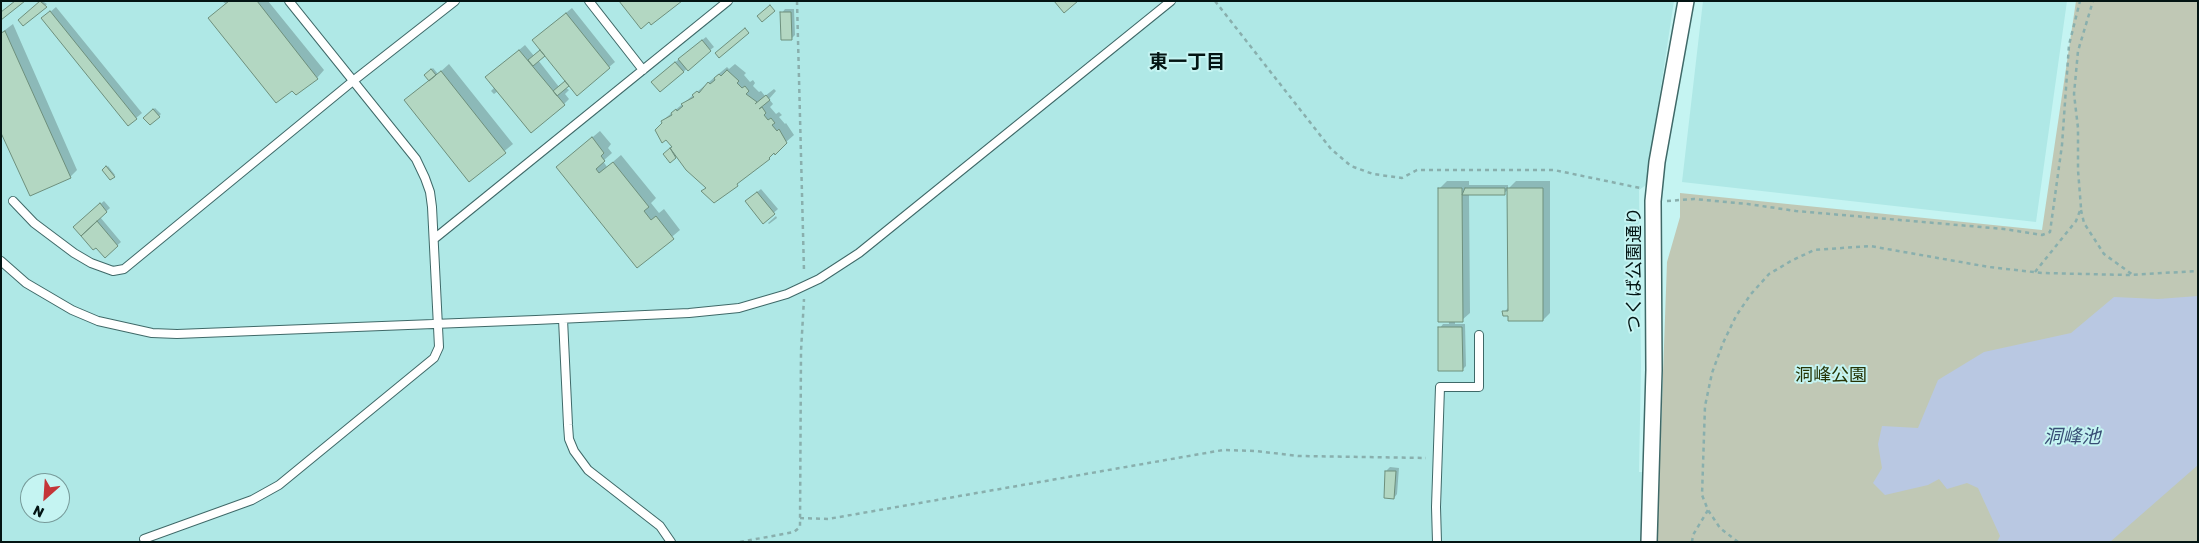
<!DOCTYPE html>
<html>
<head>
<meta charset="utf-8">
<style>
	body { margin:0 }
	#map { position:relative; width:2199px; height:543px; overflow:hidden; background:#c5f4f2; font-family:Rubik,sans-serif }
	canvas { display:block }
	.frame { position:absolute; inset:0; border:2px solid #031413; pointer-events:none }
	.north { position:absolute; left:20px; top:473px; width:50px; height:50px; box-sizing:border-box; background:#c5f4f2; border:1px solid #779a99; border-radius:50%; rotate:206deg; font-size:14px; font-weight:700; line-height:20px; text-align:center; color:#031413 }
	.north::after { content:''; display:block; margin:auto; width:18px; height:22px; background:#c43538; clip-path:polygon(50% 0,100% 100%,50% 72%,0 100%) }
</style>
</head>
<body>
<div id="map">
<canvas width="2199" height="543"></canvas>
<div class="frame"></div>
<div class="north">N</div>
</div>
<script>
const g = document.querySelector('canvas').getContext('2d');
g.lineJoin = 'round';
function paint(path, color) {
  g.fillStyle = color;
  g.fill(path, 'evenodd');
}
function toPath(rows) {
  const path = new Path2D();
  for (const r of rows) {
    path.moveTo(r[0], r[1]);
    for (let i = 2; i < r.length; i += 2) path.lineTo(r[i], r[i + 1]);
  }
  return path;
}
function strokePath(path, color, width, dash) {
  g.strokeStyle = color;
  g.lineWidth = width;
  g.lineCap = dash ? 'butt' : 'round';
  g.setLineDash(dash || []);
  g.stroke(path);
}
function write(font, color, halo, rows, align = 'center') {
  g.font = font + ' Rubik,"Noto Sans JP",sans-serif';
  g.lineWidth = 4;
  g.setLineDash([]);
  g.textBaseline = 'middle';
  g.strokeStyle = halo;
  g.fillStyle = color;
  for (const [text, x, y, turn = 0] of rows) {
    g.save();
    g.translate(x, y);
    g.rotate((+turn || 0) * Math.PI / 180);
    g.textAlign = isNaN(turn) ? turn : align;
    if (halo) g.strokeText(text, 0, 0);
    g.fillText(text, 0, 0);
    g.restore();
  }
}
paint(toPath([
	[1,1,1674,1,1646,185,1639,190,1641,366,1639,472,1643,472,1642,542,1,542],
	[30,483,60,483,60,513,30,513],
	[1703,1,2067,1,2036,222,1682,182]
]), '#afe8e6');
paint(toPath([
	[2076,1,2198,1,2198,542,1657,542,1667,262,1680,217,1680,193,2042,230]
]), '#c0c8b5');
paint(toPath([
	[2198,296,2198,465,2110,542,1997,542,2000,536,1978,488,1967,483,1947,489,1939,479,1928,485,1885,495,1873,483,1882,468,1878,444,1882,426,1918,428,1938,380,1984,352,2071,333,2114,297,2158,299]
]), '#b9c8e2');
paint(toPath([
	[42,1,47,4,23,25,20,20],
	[222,1,268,1,324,70,317,78],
	[56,7,142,113,136,118,49,13],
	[572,8,615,62,577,94,569,85,566,88,569,90,565,94,569,99,564,104,498,91,494,94,491,91,495,87,493,72,525,45,534,56,541,50,539,35],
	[545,55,566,81,559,87,538,60],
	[785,9,794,9,795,35,791,39,782,13],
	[13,24,77,170,70,177,1,33],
	[706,37,714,47,710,50,683,72,656,78],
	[449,64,513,144,469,180,413,93,430,80,425,75,433,68,438,74],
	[735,64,746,73,744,75,750,82,753,80,755,83,753,86,759,92,761,91,765,96,774,89,776,91,769,99,773,104,770,107,776,114,779,112,782,115,779,117,785,124,786,123,794,135,764,161,677,156,670,161,665,154,673,147,662,121,727,67,729,69],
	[155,108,161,114,151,124,145,118],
	[600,131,611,144,608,148,612,153,603,161,607,167,621,155,656,198,651,203,659,213,664,209,680,230,637,266,557,167],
	[108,166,115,175,111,179,103,170],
	[1447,181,1469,181,1469,185,1508,185,1508,189,1516,181,1550,181,1550,313,1543,320,1509,315,1504,312,1509,307,1509,189,1504,193,1469,194,1470,313,1462,320,1455,320,1455,324,1465,324,1466,366,1462,370,1440,328,1443,324,1449,324,1439,189],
	[761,189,778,209,763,222,750,198],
	[104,201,110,208,100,217,121,242,105,256,78,223],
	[776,216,777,218,769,224,768,223],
	[1390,467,1399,468,1397,494,1394,498,1386,471]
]), '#0003');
const building = toPath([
	[15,1,25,1,1,20,1,12,15,1],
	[40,1,47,7,23,26,18,20,40,1],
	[229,1,257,1,318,79,296,95,292,91,276,103,208,18,229,1],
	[619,1,682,1,651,25,649,22,641,29,619,1],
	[1054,1,1078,1,1064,13,1054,1],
	[770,5,775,11,762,22,757,16,770,5],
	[50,11,137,119,128,126,41,18,50,11],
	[780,12,791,12,792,40,781,40,780,12],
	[566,13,610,68,577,96,532,40,566,13],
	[745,28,749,33,719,58,715,53,745,28],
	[5,31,71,178,30,196,1,133,1,33,5,31],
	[702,40,711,51,688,71,678,59,702,40],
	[519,50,565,105,531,133,485,77,519,50],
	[540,50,545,56,533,66,528,60,540,50],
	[675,62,684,72,660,92,651,82,675,62],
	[431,69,436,75,429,81,424,75,431,69],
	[727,70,739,81,737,83,742,88,745,86,749,91,746,94,757,102,755,104,766,95,770,100,759,109,762,107,766,113,764,115,768,120,771,118,775,123,772,125,777,131,779,129,787,143,775,155,774,153,769,158,770,159,737,184,738,186,714,203,701,191,706,188,686,170,670,148,672,147,666,140,662,143,655,130,662,123,661,121,672,115,671,113,676,109,677,111,683,106,681,104,694,97,692,95,697,91,699,93,708,82,710,84,715,80,714,78,719,74,721,76,727,70],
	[441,71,506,153,469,182,404,100,441,71],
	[565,81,569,86,557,96,553,91,565,81],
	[153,109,160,117,150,125,143,118,153,109],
	[592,137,604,153,601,156,605,161,596,169,599,173,613,162,649,207,644,211,651,220,656,216,674,239,637,268,556,167,592,137],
	[670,148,676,158,670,163,663,154,670,148],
	[106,166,115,177,110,180,102,170,106,166],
	[1438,188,1462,188,1463,322,1438,322,1438,188],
	[1465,188,1505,188,1505,195,1462,195,1465,188],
	[1507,188,1543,188,1543,321,1508,321,1508,316,1503,316,1502,311,1508,311,1507,188],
	[757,192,775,214,763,224,745,201,757,192],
	[100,203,107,212,81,236,73,227,100,203],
	[97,221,118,246,105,258,96,248,93,250,81,236,97,221],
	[1438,327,1462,327,1463,371,1438,371,1438,327],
	[1385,471,1396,471,1394,499,1384,498,1385,471]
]);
paint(building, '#b3d7c2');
strokePath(building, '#6e907d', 1);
const lane = toPath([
	[589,1,643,70],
	[13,201,34,223,74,253,91,263,113,271,124,269,353,81,455,1],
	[434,239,728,1],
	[1,261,26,283,72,310,98,321,152,333,177,334,536,320,689,313,739,308,787,294,819,279,859,253,1171,1],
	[563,319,568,425,569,439,574,451,588,470,660,526,671,542],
	[144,539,252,500,279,485,434,358,439,347,432,207,430,192,425,178,416,159,289,1],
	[1437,542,1436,507,1440,387,1479,387,1479,335]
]);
const street = toPath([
	[1649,542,1654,370,1653,201,1657,162,1686,1]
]);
strokePath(lane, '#3f6968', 10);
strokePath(street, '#3f6968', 18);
strokePath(toPath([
	[797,1,804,271],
	[1215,1,1331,149,1351,166,1373,174,1402,178,1417,170,1554,170,1640,188],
	[1667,201,1694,199,1748,204,1796,211,2004,229,2042,235,2050,232,2062,145,2069,45,2080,1],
	[2081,210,2084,223,2104,254,2133,275],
	[2035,272,2076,221,2081,208,2078,170,2078,128,2074,94,2078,51,2093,1],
	[800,518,828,519,1223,450,1256,451,1298,456,1426,458],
	[740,542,794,532,800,527,801,351,804,299],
	[1692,542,1693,535,1708,510],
	[1738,542,1720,528,1708,510,1702,495,1705,406,1712,373,1723,343,1736,316,1751,294,1769,274,1791,261,1814,250,1870,246,1989,267,2042,273,2128,275,2198,271]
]), '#89afad', 2.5, [4, 4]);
strokePath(lane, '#fff', 8);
strokePath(street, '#fff', 15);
write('18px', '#031413', '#c5f4f2', [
	["つくば公園通り",1635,270,-90]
]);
write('18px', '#253405', '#c5f4f2', [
	["洞峰公園",1831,376]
]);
write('bold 19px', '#031413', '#c5f4f2', [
	["東一丁目",1187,63]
]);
write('italic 19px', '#384e75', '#c5f4f2', [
	["洞峰池",2072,438]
]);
</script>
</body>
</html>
